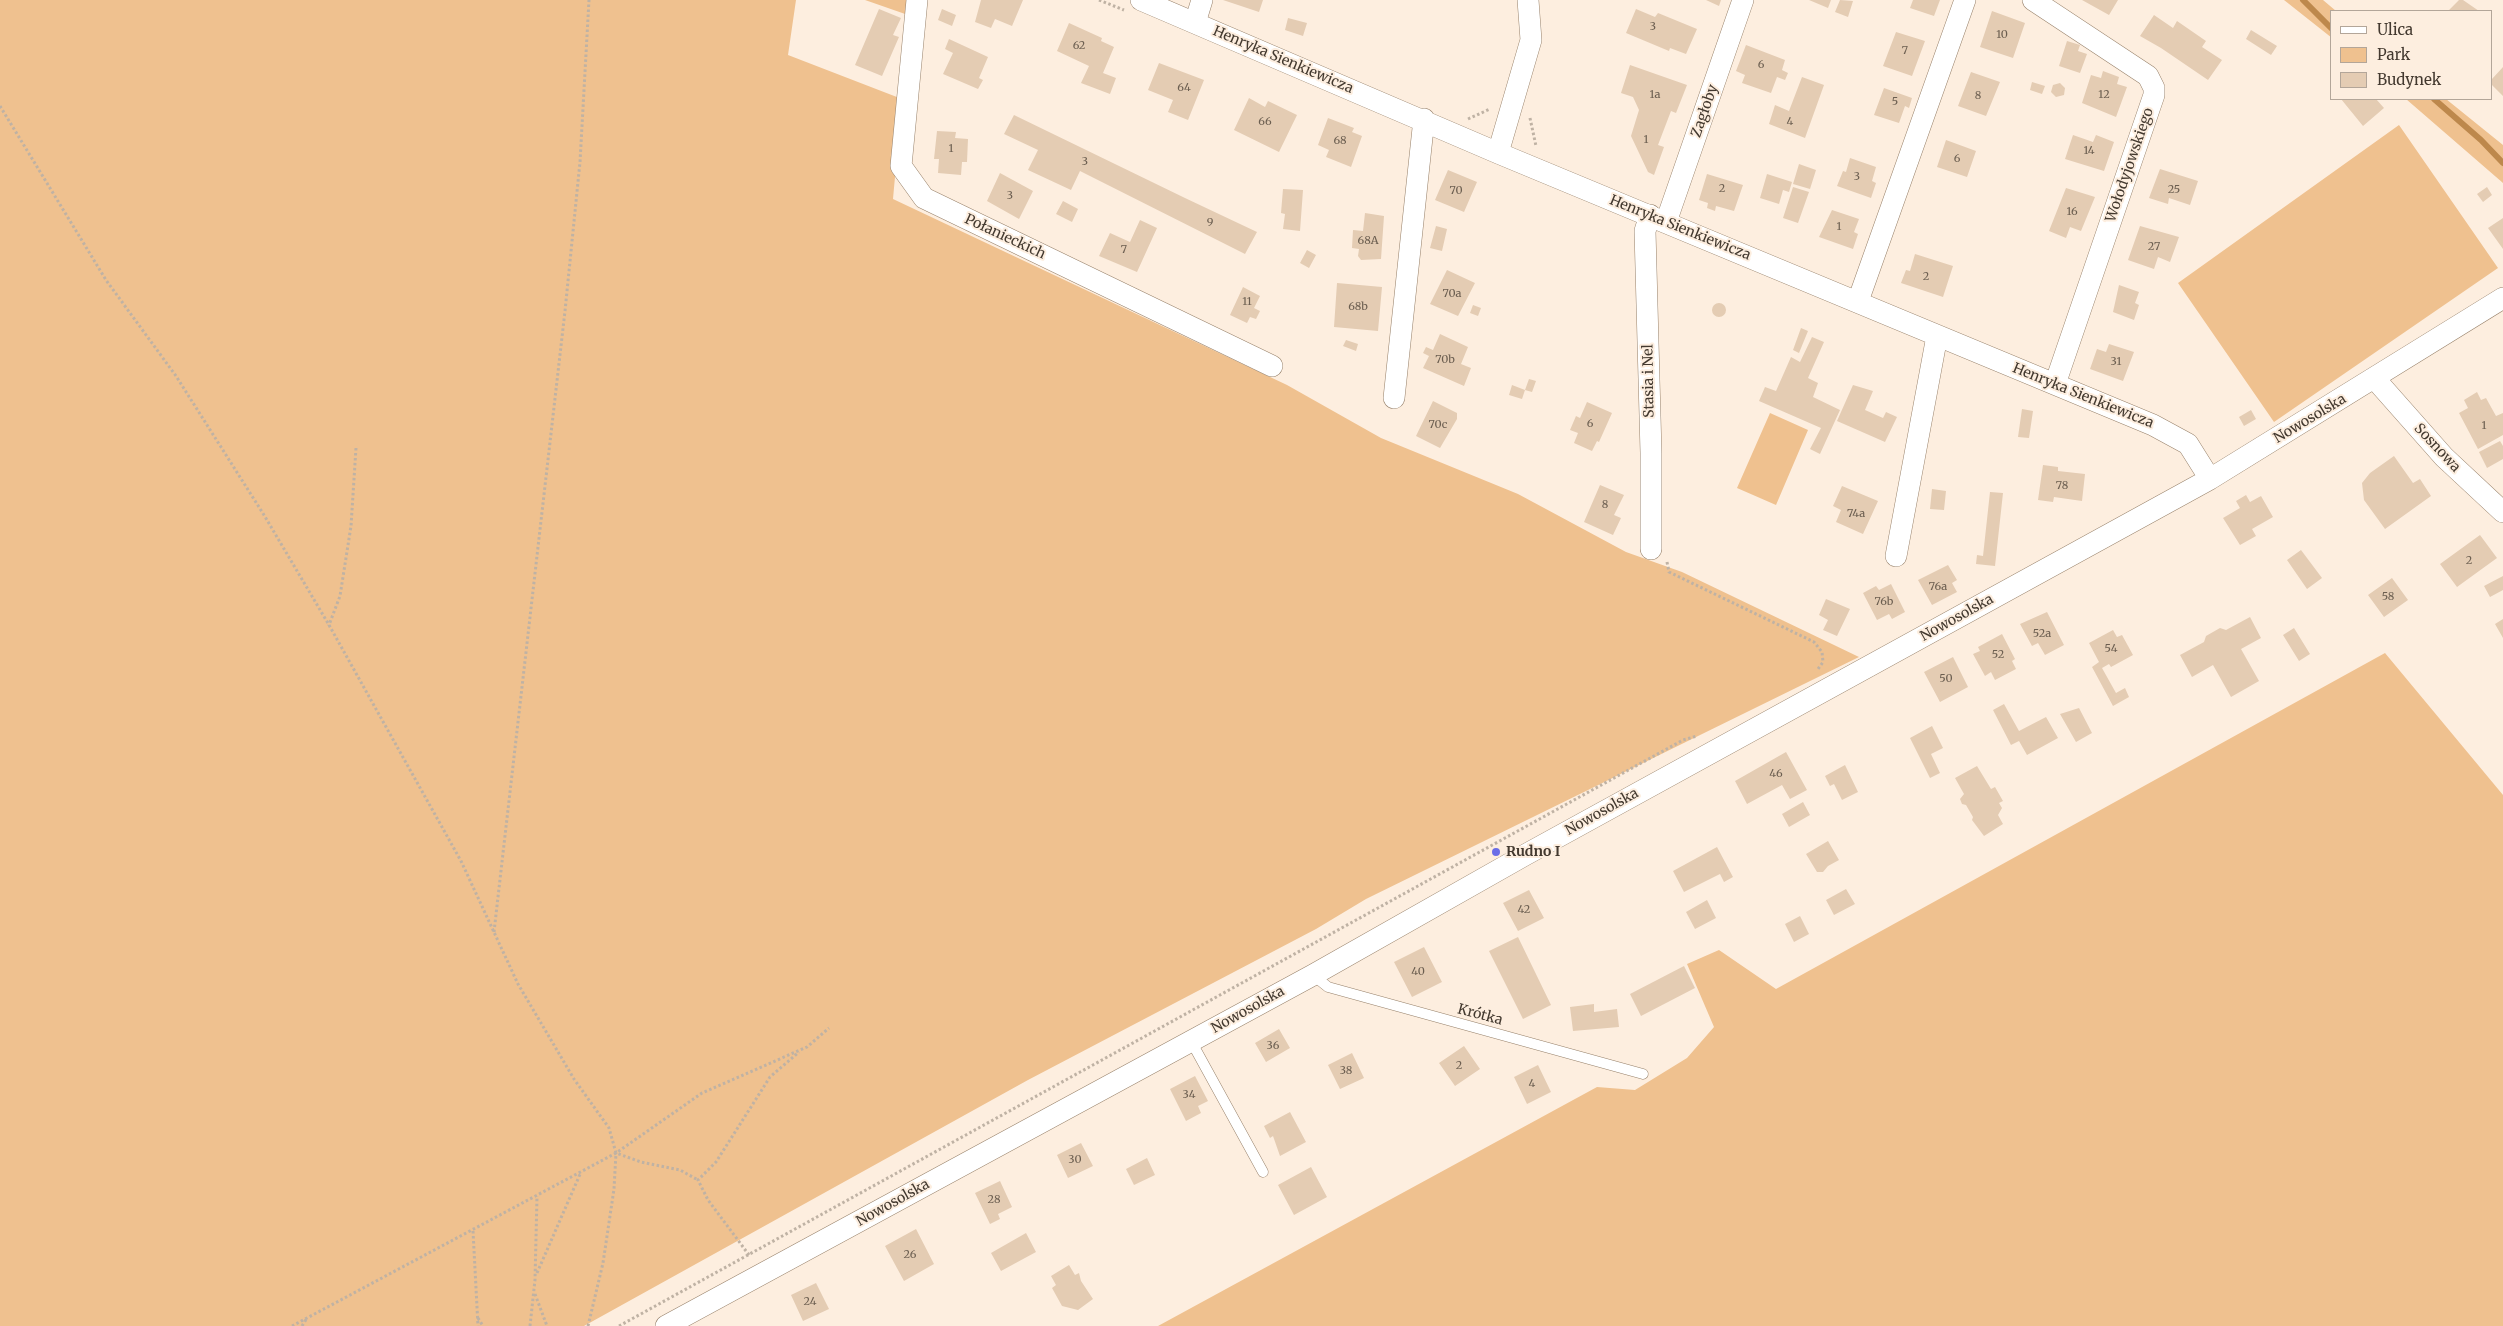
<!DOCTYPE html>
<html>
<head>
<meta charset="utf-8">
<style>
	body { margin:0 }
	#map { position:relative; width:2503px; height:1326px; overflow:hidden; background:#fdeedf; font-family:Merriweather,serif }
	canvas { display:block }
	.legend { position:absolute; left:2330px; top:10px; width:162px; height:90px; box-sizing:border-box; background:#fdeedf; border:1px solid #b3a699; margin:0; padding:6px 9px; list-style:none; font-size:15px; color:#43392f }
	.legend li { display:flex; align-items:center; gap:10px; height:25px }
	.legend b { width:25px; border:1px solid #b3a699 }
</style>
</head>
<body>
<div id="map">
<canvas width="2503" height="1326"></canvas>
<ul class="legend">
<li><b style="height:6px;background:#fff"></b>Ulica</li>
<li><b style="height:14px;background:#efc18f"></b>Park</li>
<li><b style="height:14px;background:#e4ccb3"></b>Budynek</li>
</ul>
</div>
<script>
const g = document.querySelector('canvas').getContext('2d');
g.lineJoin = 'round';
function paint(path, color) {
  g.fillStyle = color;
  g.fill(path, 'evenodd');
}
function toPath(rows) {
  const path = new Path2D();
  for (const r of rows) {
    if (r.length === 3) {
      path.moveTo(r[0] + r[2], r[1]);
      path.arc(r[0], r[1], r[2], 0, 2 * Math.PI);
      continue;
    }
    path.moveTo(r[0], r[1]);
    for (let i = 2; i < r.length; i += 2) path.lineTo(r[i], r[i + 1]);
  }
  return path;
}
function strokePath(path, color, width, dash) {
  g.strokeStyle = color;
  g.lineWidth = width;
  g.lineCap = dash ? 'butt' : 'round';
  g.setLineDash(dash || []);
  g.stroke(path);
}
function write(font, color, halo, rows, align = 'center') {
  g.font = font + ' Merriweather,serif';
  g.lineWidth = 4;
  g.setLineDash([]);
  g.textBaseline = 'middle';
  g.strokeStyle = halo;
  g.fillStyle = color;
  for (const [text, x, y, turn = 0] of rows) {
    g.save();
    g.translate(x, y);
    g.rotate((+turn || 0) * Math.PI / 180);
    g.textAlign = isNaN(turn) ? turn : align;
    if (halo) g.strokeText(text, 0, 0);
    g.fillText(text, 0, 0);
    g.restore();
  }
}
paint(toPath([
	[0,0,796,0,788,55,902,99,893,199,1287,385,1381,438,1518,494,1626,552,1682,572,1859,657,1366,899,1316,929,1028,1080,584,1326,0,1326],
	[865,0,909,0,908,15],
	[2284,0,2323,0,2336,11,2332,11,2332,38],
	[2406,99,2446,99,2503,145,2503,183],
	[2399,125,2498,268,2274,422,2178,283],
	[1770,413,1808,430,1776,505,1737,488],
	[2385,653,2503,795,2503,1326,1158,1326,1597,1087,1635,1090,1687,1058,1714,1027,1687,964,1719,950,1776,989]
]), '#efc18f');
strokePath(toPath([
	[2303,0,2332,29],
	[2434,99,2481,140,2503,163]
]), '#bd884c', 6);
paint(toPath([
	[981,0,1023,0,1012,26,995,19,991,28,975,22],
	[1223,0,1263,0,1259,12],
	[1706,0,1721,0,1719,6],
	[1809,0,1831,0,1828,8],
	[1840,0,1853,1,1848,17,1835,12],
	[1913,0,1940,0,1934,16,1910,8],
	[2082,0,2118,0,2109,15],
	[2459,0,2463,0,2479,11,2448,11],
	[879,9,901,18,893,35,899,37,882,76,855,65],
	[942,9,956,15,952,26,938,20],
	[1636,9,1655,17,1658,13,1697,29,1686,54,1670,48,1669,51,1626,33],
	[1992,11,2025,23,2013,58,1980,47],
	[2154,15,2173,28,2177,21,2206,41,2202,47,2222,60,2208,80,2161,48,2140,36],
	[1288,18,1307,23,1303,36,1285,30],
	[1069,23,1102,38,1101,41,1114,47,1103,73,1116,78,1110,94,1081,83,1089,66,1057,51],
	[2251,30,2277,46,2271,55,2246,39],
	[1896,32,1925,41,1912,76,1883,66],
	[949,39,988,57,979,78,983,80,978,89,943,74,953,53,945,49],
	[2067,41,2080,45,2078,51,2087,54,2080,73,2059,66],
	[1746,45,1785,60,1782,70,1788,73,1785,80,1777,77,1771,93,1742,83,1745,75,1736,71],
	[1159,63,1204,80,1188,120,1168,112,1173,100,1148,90],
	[1630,65,1687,85,1676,113,1671,111,1658,145,1664,147,1654,175,1648,172,1631,136,1639,110,1633,97,1621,93],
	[2503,67,2503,96,2492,85,2492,79],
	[2103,71,2119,77,2117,84,2127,87,2116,117,2082,103,2091,75,2101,78],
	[1971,72,2000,82,1986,116,1958,106],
	[1802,77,1824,85,1805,138,1769,124,1775,105,1789,111],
	[2032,82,2045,86,2042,94,2030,90],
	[2060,83,2065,88,2064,95,2056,97,2051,92,2053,85],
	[1884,88,1912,98,1909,108,1905,106,1899,123,1874,115],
	[1249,98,1265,107,1268,101,1297,115,1279,152,1234,130],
	[2341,99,2376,99,2384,108,2363,126],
	[1014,115,1185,198,1257,232,1245,254,1080,171,1071,190,1028,170,1038,150,1004,134],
	[1328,118,1354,128,1352,132,1362,136,1351,167,1326,157,1329,150,1318,145],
	[937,131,956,132,955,138,968,139,967,162,962,162,961,175,938,173,939,159,934,159],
	[2073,135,2093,142,2096,135,2114,142,2104,171,2065,159],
	[1946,140,1976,151,1967,177,1937,167],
	[1850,158,1876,167,1872,181,1876,183,1871,198,1837,186,1843,171,1846,172],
	[1799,164,1816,170,1810,189,1793,184],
	[2160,169,2198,181,2190,205,2169,198,2168,204,2149,198],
	[1448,170,1477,182,1464,212,1435,200],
	[1000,173,1033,191,1019,219,987,201],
	[1707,174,1743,185,1734,211,1716,206,1715,211,1707,208,1708,203,1699,200],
	[1767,174,1792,182,1789,192,1783,190,1779,204,1760,198],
	[1793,187,1809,192,1798,223,1783,218],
	[2487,187,2492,195,2483,202,2477,194],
	[2066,188,2095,197,2081,231,2070,227,2066,238,2049,231],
	[1283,189,1303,190,1300,231,1283,229,1285,214,1281,213],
	[1063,201,1078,209,1072,222,1056,214],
	[1832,210,1859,219,1854,232,1858,234,1853,249,1819,237],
	[1365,213,1384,216,1381,259,1361,260,1358,256,1359,249,1352,248,1353,230,1363,231],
	[2503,218,2503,249,2488,228],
	[1140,220,1157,228,1137,272,1099,256,1110,233,1130,242],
	[1436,226,1447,229,1442,251,1430,248],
	[2140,226,2179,237,2170,262,2158,257,2154,269,2128,260],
	[1307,250,1316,255,1309,268,1300,263],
	[1915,254,1953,266,1943,297,1901,283,1906,270,1910,271],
	[1447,270,1475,283,1458,316,1430,304],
	[1337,283,1382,287,1378,331,1334,327],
	[2119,285,2139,292,2135,303,2139,305,2134,320,2113,312],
	[1243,287,1260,296,1254,308,1260,311,1256,319,1250,317,1247,323,1230,315],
	[1719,310,7],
	[1473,305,1481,308,1478,316,1470,313],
	[1801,328,1808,331,1799,353,1793,350],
	[1440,334,1468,347,1461,364,1471,368,1464,386,1423,368,1429,356,1423,353,1426,347,1433,350],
	[1812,337,1824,342,1808,378,1818,383,1813,397,1840,410,1820,454,1810,449,1821,428,1759,401,1765,387,1776,391,1791,357,1800,362],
	[1346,340,1358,344,1356,351,1343,346],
	[2109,344,2134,352,2123,381,2090,369,2097,349,2106,352],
	[1529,379,1536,381,1532,392,1525,390],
	[1512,385,1525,390,1522,399,1509,395],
	[1853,385,1873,391,1865,410,1883,418,1886,412,1897,417,1885,442,1837,421],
	[2477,392,2481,400,2486,398,2496,416,2503,413,2503,435,2478,449,2459,413,2468,408,2464,400],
	[1433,401,1457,413,1457,419,1440,448,1416,436],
	[1587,402,1612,413,1599,442,1597,441,1592,451,1574,443,1578,433,1570,430,1576,416,1580,418],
	[2022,409,2033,411,2029,438,2018,437],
	[2251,410,2256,419,2244,426,2239,417],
	[2500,441,2503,446,2503,459,2487,468,2479,452],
	[2394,456,2413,483,2420,479,2431,496,2385,529,2364,500,2362,483,2370,473],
	[2043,465,2058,467,2058,471,2085,474,2082,501,2054,497,2053,502,2038,500],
	[1600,485,1624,495,1614,515,1621,518,1613,535,1584,522],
	[1842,486,1878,501,1863,534,1836,522,1841,510,1833,506],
	[1932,489,1946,491,1944,510,1930,509],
	[1990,492,2003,493,1995,566,1976,564,1977,555,1983,556],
	[2246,495,2250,502,2261,496,2273,517,2252,529,2256,536,2240,545,2223,518,2240,508,2236,501],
	[2480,535,2497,558,2457,587,2440,564],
	[2301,550,2322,578,2307,589,2287,560],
	[1948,565,1957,580,1952,583,1957,592,1932,605,1918,580],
	[2503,576,2503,590,2490,597,2484,586],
	[2392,578,2408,600,2384,617,2368,595],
	[1891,584,1905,612,1892,619,1889,614,1877,620,1863,593,1876,586,1879,590],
	[1826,599,1850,609,1837,636,1823,630,1828,620,1819,615],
	[2047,612,2064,645,2045,655,2038,643,2032,646,2020,624],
	[2250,617,2261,638,2241,649,2259,681,2231,697,2213,665,2192,677,2180,655,2204,642,2206,636,2220,628,2226,630],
	[2503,619,2503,638,2495,624],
	[2294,628,2310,654,2299,661,2283,635],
	[2113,630,2117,637,2122,635,2133,655,2111,667,2109,664,2102,668,2116,693,2125,688,2129,697,2113,706,2092,667,2099,662,2089,643],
	[2002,634,2015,659,2012,661,2016,669,1995,680,1991,672,1985,676,1973,654,1980,651,1978,647],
	[1953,657,1968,687,1940,702,1924,672],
	[2004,704,2019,731,2046,717,2058,738,2027,755,2019,741,2011,745,1993,710],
	[2079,708,2092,733,2076,742,2060,714],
	[1932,726,1943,748,1931,754,1940,773,1930,778,1910,738],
	[1786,752,1807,790,1790,799,1782,785,1747,804,1735,781],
	[1845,765,1858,792,1842,800,1834,784,1830,786,1825,776],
	[1977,766,1991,789,1995,787,2003,801,1999,803,2002,808,1998,815,2003,824,1984,836,1972,820,1973,817,1966,805,1962,804,1960,799,1964,794,1955,778],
	[1803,802,1810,815,1789,827,1782,814],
	[1828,841,1839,860,1828,866,1823,872,1817,872,1806,854],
	[1717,847,1733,877,1724,882,1720,874,1684,892,1673,871],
	[1846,889,1855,904,1834,915,1826,900],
	[1529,890,1544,918,1518,931,1503,903],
	[1707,900,1716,918,1695,929,1686,912],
	[1800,916,1809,934,1794,942,1785,924],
	[1518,937,1551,1005,1523,1019,1489,951],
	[1424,947,1442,982,1412,997,1394,962],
	[1684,966,1695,988,1641,1016,1630,994],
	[1594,1004,1594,1012,1617,1009,1619,1027,1573,1031,1570,1007],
	[1279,1029,1290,1048,1266,1062,1255,1043],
	[1464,1046,1480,1069,1455,1086,1439,1063],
	[1352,1053,1364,1078,1340,1089,1328,1065],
	[1538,1065,1551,1092,1527,1104,1514,1077],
	[1195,1076,1208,1101,1198,1106,1201,1113,1186,1121,1170,1089],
	[1290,1112,1306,1142,1280,1156,1273,1136,1270,1138,1264,1126],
	[1081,1143,1093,1166,1068,1178,1057,1155],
	[1147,1158,1155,1175,1134,1185,1126,1169],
	[1311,1167,1327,1197,1294,1215,1278,1185],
	[1000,1181,1012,1207,998,1214,1000,1219,990,1224,975,1193],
	[916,1229,934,1264,904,1281,885,1246],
	[1026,1233,1036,1252,1001,1271,991,1253],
	[1069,1265,1075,1275,1079,1273,1081,1281,1093,1299,1078,1310,1062,1306,1052,1288,1056,1285,1051,1276],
	[816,1283,829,1309,803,1321,791,1295]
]), '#e4ccb3');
const lane = toPath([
	[1313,975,1328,987,1643,1074],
	[1191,1041,1263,1172]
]);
const street = toPath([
	[917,0,901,166,924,198,1272,366],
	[1141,0,1498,153,2153,425,2188,444,2210,479],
	[2033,0,2148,76,2154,88,2154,95,2055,384],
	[1195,23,1202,0],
	[1498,153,1531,40,1528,0],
	[1650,215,1645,231,1651,453,1651,549],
	[1666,222,1743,0],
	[1858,301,1965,0],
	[2375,379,2444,457,2503,512],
	[1394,398,1424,119],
	[1896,556,1937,336],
	[666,1326,1313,975,1525,855,2210,479,2503,298]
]);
strokePath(lane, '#97816a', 11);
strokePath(street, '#97816a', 22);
strokePath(toPath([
	[1099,0,1124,10],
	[0,106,106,280,176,376,264,515,329,625],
	[1530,118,1536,146],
	[1468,119,1490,109],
	[356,448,351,526,340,596,329,625,461,861,518,984,574,1079,609,1128,616,1153,641,1162,680,1170,698,1180],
	[1667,562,1669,572,1814,642,1822,652,1823,662,1818,669],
	[494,932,565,311,580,162,589,0],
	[473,1231,478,1326],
	[749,1255,708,1200,698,1180,716,1162,770,1077,799,1052],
	[537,1273,581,1172],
	[535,1294,547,1326],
	[478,1318,483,1326],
	[292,1326,616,1153,702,1093,807,1047,829,1028],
	[302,1326,307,1318],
	[530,1326,535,1280,537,1196],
	[588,1326,603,1263,614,1189,616,1153],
	[619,1326,1683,740,1697,736]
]), '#bfb2a4', 3, [2.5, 2.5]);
strokePath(lane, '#fff', 10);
strokePath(street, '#fff', 21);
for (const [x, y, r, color] of [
	[1496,852,5,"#6a6de7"]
]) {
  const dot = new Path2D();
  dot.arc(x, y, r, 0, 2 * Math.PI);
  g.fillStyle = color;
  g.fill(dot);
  strokePath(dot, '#fdeedf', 2);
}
write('11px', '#6b5e50', null, [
	["3",1653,27],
	["10",2002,35],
	["62",1079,46],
	["7",1905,51],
	["6",1761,65],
	["64",1184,88],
	["1a",1655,95],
	["12",2104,95],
	["8",1978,96],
	["5",1895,102],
	["66",1265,122],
	["4",1790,122],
	["1",1646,140],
	["68",1340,141],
	["1",951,149],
	["14",2089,151],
	["6",1957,159],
	["3",1085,162],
	["3",1857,177],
	["2",1722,189],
	["25",2174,190],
	["70",1456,191],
	["3",1010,196],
	["16",2072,212],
	["9",1210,223],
	["1",1839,227],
	["68A",1368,241],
	["27",2154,247],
	["7",1124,250],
	["2",1926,277],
	["70a",1452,294],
	["11",1247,302],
	["68b",1358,307],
	["70b",1445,360],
	["31",2116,362],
	["6",1590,424],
	["70c",1438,425],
	["1",2484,426],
	["78",2062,486],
	["8",1605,505],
	["74a",1856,514],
	["2",2469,561],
	["76a",1938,587],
	["58",2388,597],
	["76b",1884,602],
	["52a",2042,634],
	["54",2111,649],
	["52",1998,655],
	["50",1946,679],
	["46",1776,774],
	["42",1524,910],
	["40",1418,972],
	["36",1273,1046],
	["2",1459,1066],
	["38",1346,1071],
	["4",1532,1084],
	["34",1189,1095],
	["30",1075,1160],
	["28",994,1200],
	["26",910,1255],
	["24",810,1302]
]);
write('14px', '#43392f', '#fdeedf', [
	["Henryka Sienkiewicza",1283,60,23],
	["Zagłoby",1705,111,-71],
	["Wołodyjowskiego",2130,165,-71],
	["Henryka Sienkiewicza",1680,228,22],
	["Połanieckich",1005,237,25],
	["Stasia i Nel",1649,381,-91],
	["Henryka Sienkiewicza",2083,396,22],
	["Nowosolska",2310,419,-31],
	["Sosnowa",2437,448,47],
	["Nowosolska",1957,618,-29],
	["Nowosolska",1602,812,-29],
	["Nowosolska",1248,1010,-29],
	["Krótka",1480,1015,15],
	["Nowosolska",893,1203,-29]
]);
write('bold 14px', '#43392f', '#fdeedf', [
	["Rudno I",1506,852]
], 'left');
</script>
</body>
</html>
